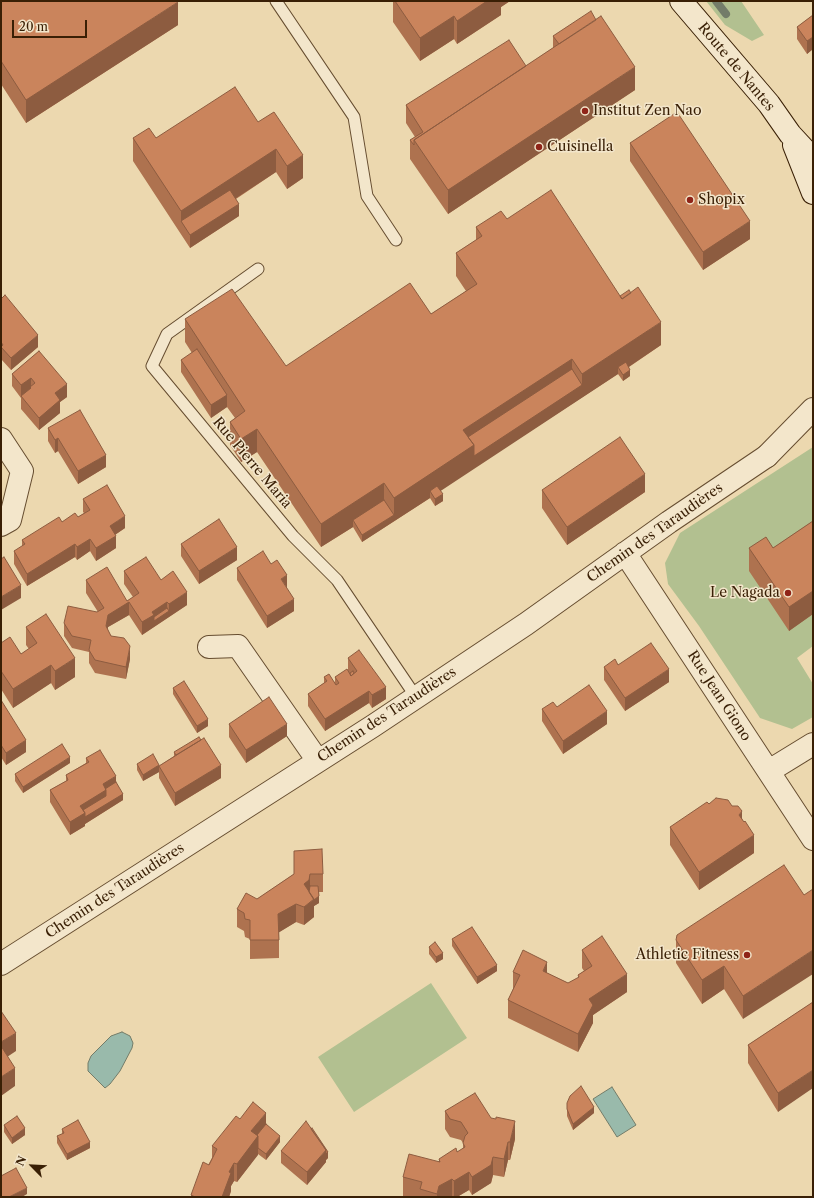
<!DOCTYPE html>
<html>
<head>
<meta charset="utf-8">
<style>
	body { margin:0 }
	#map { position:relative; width:814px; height:1198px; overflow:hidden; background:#ecd8af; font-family:"Libre Caslon Text",serif }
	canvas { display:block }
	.frame { position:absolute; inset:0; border:2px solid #391f05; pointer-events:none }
	.north { position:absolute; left:12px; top:1146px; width:40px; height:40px; -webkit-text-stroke:3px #f3e6cb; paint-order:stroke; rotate:294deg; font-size:11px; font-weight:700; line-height:16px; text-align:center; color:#391f05 }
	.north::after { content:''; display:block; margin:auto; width:14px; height:18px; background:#391f05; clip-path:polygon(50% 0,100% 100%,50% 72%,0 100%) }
	.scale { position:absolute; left:12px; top:20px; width:75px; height:18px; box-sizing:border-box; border:2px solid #391f05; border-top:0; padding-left:5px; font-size:12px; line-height:14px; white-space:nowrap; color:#391f05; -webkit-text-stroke:3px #f3e6cb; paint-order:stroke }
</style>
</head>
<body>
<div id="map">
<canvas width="814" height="1198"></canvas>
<div class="frame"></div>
<div class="north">N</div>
<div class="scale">20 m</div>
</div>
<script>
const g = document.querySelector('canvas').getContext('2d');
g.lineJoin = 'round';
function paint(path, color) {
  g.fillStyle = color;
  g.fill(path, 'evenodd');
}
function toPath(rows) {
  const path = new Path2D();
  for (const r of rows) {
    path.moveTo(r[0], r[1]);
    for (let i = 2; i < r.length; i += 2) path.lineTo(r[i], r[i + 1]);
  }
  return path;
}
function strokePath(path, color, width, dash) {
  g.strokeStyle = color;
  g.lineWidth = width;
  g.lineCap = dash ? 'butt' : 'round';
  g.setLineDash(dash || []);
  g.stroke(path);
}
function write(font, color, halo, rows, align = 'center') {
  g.font = font + ' "Libre Caslon Text",serif';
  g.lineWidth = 3;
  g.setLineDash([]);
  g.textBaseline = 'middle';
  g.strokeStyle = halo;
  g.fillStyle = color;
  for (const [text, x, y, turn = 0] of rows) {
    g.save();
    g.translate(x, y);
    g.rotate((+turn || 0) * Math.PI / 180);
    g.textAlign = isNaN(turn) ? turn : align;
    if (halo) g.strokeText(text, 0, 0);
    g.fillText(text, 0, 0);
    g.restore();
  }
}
paint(toPath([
	[706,1,741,1,764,35,752,41,725,25],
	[813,447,813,646,797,658,813,684,813,717,792,729,760,718,699,626,668,584,665,563,680,533],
	[431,983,467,1038,354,1112,318,1057]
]), '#b2c090');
const water = toPath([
	[122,1032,130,1036,133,1043,132,1048,120,1071,110,1084,105,1088,88,1071,88,1063,91,1056,111,1036,122,1032],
	[612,1087,636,1125,617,1137,593,1099,612,1087]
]);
paint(water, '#99baab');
strokePath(water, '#737c69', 1);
strokePath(toPath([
	[716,1,726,14]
]), '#737c69', 8);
const service = toPath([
	[276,1,354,117,367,196,396,240],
	[258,269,167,334,152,366,293,536,337,580,416,697]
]);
const minor = toPath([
	[1,439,22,471,10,520,1,525],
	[625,553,813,839],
	[209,647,238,646,318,761],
	[769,771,813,744],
	[1,964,373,726,526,624,669,522,767,456]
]);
const tertiary = toPath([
	[767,456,813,409]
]);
const secondary = toPath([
	[681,1,769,104,790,134,813,159],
	[794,145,813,193]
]);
strokePath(service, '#664d30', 13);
strokePath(minor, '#664d30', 24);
strokePath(tertiary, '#664d30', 24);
strokePath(secondary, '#391f05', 24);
strokePath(service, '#f3e6cb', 11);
strokePath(minor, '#f3e6cb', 22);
strokePath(tertiary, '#f3e6cb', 22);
strokePath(secondary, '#f3e6cb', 22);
paint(toPath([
	[1,1,178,25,26,123,1,84],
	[393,1,510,1,501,7,501,15,457,44,454,39,420,61,393,22],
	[813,15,813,49,807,54,797,39,797,27],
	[553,36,635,90,448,214,410,159,410,140,415,137,406,123,406,105,526,66,553,48],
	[258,122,303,178,287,189,276,172,236,199,239,216,190,248,133,161,133,138,156,138],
	[630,143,750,239,703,270,630,161],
	[507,219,620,296,661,345,629,367,630,376,623,381,618,374,440,490,443,501,435,506,430,498,362,542,353,527,321,547,257,452,241,462,230,445,230,422,235,418,227,407,211,418,181,372,181,360,192,353,185,342,185,319,286,366,431,314,466,291,456,276,456,253,476,240,476,227],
	[1,299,38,347,11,370,1,359],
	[39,351,67,397,60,402,60,413,39,430,21,409,21,398,12,386,12,374],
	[48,428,106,467,78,484,58,451,55,453,48,441],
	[813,482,813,508,812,506,812,483],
	[542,490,645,492,567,545,542,508],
	[83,499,125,528,115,535,116,548,96,561,90,551,77,560,75,557,27,586,14,564,14,551,22,547,22,540,62,522,78,517,84,513,83,512],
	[813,521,813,614,789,631,749,571,749,548,773,548],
	[181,544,237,560,199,584,181,556],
	[237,568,294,611,267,628,237,580],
	[124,571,161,580,187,605,142,635,129,615,108,627,108,630,111,636,130,659,126,679,95,673,89,663,89,652,72,648,64,636,64,623,98,612,86,593,86,580,127,601,133,597,124,584],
	[26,627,75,677,55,690,51,683,13,708,1,689,1,643,21,654,29,649,26,645],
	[348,658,386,699,372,708,369,703,325,731,308,706,308,694,324,683,324,677,335,682,335,677,348,670],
	[618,665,669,682,625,711,604,680,604,667],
	[173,688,208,726,197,733,173,694],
	[1,700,26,752,6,765,1,757],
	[557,707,607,724,563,754,542,721,542,709],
	[229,724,287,736,246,763,229,737],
	[174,752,221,778,175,806,159,778,159,772,143,781,137,770,137,764,159,766,174,756],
	[86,758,116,782,123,800,85,824,85,826,70,835,50,802,50,790,66,781,66,775,86,763],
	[70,763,23,793,15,781,15,774],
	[709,804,732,806,742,818,754,853,699,890,670,845,670,827],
	[784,865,743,1019,724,989,702,1004,676,963,676,940],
	[294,874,323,874,323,892,319,892,319,903,314,906,314,917,304,925,296,922,279,932,279,958,250,959,250,939,245,937,244,931,237,927,237,909,257,899],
	[452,939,497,971,477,984,452,946],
	[429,947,443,959,436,963,429,954],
	[582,950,627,992,593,1015,593,1023,578,1052,508,1018,508,1000,513,989,513,972,547,973,568,983,578,978,578,975,584,971,582,968],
	[813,1002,778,1112,748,1063,748,1045],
	[567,1103,594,1113,573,1130,567,1116],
	[445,1111,491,1118,515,1139,510,1160,508,1160,504,1177,493,1175,491,1183,472,1195,469,1190,457,1197,409,1197,403,1196,403,1177,439,1161,439,1159,457,1152,463,1149,463,1143,461,1140,450,1137,445,1129],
	[240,1119,266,1124,280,1142,266,1160,258,1154,237,1182,234,1181,231,1186,231,1191,229,1197,191,1197,191,1195,212,1158,212,1146],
	[4,1125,25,1135,12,1144,4,1132],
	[62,1129,90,1148,67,1160,57,1143,57,1136,62,1134],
	[281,1151,328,1158,326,1160,326,1162,307,1185,281,1163]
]), '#ae724f');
paint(toPath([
	[487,1,510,1,501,7,501,15,457,44,457,21],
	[178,2,178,25,26,123,26,100],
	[454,16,454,39,420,61,420,38],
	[813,37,813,49,807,54,807,41],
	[635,67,635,90,448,214,448,190],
	[276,149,276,172,187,230,181,221,181,211],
	[303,155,303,178,287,189,287,166],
	[239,204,239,216,190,248,190,235],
	[750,221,750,239,703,270,703,252],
	[661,322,661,345,621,372,618,367,618,374,433,496,430,491,430,498,362,542,362,535,394,515,394,498,463,430,572,359,572,382,582,385,582,374],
	[38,335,38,347,11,370,11,358],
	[630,370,630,376,623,381,623,375],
	[31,378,31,388,30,387,30,391,21,396,21,385],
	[67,384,67,397,60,402,60,413,39,430,39,418,55,393],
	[227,395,227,407,211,418,211,405],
	[257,429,257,452,241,462,241,439],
	[58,438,58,451,55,453,55,440],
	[106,455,106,467,78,484,78,471],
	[645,474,645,492,567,545,567,527],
	[384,483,384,506,353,520,353,527,321,547,321,524],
	[443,494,443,501,435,506,435,499],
	[125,516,125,528,110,538,110,526],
	[116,536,116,548,96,561,96,548],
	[90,539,90,551,77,560,77,547],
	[75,544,75,557,27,586,27,574],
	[237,547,237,560,199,584,199,571],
	[287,575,287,588,281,579],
	[21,585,21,598,1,610,1,597],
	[813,591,813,614,789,631,789,607],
	[187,592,187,605,142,635,142,622,152,612,167,602,167,612,169,611,169,604],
	[294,599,294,611,267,628,267,616],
	[129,602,129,615,108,627,106,639,106,626,108,615],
	[130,646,130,659,126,679,126,667],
	[75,658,75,677,55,690,55,671],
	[51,665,51,683,13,708,13,689],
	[669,669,669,682,625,711,625,698],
	[386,687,386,699,372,708,372,695],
	[369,691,369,703,325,731,325,719],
	[607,711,607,724,563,754,563,741],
	[208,719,208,726,197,733,197,726],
	[287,724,287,736,246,763,246,750],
	[26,740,26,752,6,765,6,753],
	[70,757,70,763,23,793,23,787],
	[159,765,159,772,143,781,143,775],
	[221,765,221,778,175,806,175,793],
	[116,776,116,789,123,794,123,800,85,824,85,826,70,835,70,822,80,806,103,784],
	[742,811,742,829,739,815],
	[754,835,754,853,699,890,699,872],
	[310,874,310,893,304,884],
	[319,896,319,903,314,906,314,917,304,925,304,907],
	[296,904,296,922,278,933,278,914],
	[813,950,813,974,743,1019,743,996],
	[443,953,443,959,436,963,436,957],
	[547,962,547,980,543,971],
	[497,965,497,971,477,984,477,977],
	[724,966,724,989,702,1004,702,980],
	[627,974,627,992,593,1015,593,1023,578,1052,578,1034,589,999],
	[16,1033,16,1051,1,1061,1,1042],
	[15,1068,15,1086,1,1096,1,1077],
	[813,1070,813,1088,778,1112,778,1093],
	[594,1107,594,1113,573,1130,573,1124],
	[266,1113,266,1131,258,1140,258,1155,237,1182,237,1164,251,1131],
	[515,1121,515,1139,510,1160,510,1142],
	[25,1128,25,1135,12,1144,12,1138],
	[280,1136,280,1142,266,1160,266,1154],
	[90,1142,90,1148,67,1160,67,1154],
	[508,1142,508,1160,504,1177,504,1159],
	[326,1150,328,1152,328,1158,326,1160,326,1162,307,1185,307,1172],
	[493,1157,493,1175,491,1183,472,1195,472,1177],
	[234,1163,234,1181,231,1186,231,1191,229,1197,222,1197,229,1172],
	[469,1172,469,1190,457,1197,454,1197,454,1181],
	[452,1179,452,1197,437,1197,437,1194,439,1186],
	[27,1188,27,1194,22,1197,9,1197]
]), '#8d5c40');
const building = toPath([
	[1,1,178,1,178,2,26,100,1,61,1,1],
	[395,1,487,1,457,21,454,16,420,38,395,1],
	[591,11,596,20,559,44,553,36,591,11],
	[813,15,813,37,807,41,797,27,813,15],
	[601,16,635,67,448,190,414,140,601,16],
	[509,40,526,66,414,140,414,145,410,140,423,132,406,105,509,40],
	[235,87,258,122,274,112,303,155,287,166,276,149,181,211,133,138,149,128,156,138,235,87],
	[677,112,750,221,703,252,630,143,677,112],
	[230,190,239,204,190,235,181,221,230,190],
	[551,190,622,299,638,287,661,322,582,374,572,359,463,430,474,445,394,498,384,483,321,524,257,429,241,439,230,422,245,411,185,319,232,289,286,366,410,283,431,314,477,284,456,253,482,236,476,227,501,211,507,219,551,190],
	[629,290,631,293,622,299,620,296,629,290],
	[5,295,38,335,11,358,1,347,3,345,1,342,1,299,5,295],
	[197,349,227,395,211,405,181,360,197,349],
	[39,351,67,384,55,393,60,400,39,418,21,396,31,388,30,387,35,383,31,378,21,385,12,374,39,351],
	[626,362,630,370,623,375,618,367,626,362],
	[572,369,582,385,474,456,474,445,468,437,572,369],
	[80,410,106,455,78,471,58,438,55,440,48,428,80,410],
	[620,437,645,474,567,527,542,490,620,437],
	[107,485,125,516,110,526,116,536,96,548,90,539,77,547,75,544,27,574,14,551,25,544,22,540,59,517,62,522,75,513,78,517,90,510,83,499,107,485],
	[437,486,443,494,435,499,430,491,437,486],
	[384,500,394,515,362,535,353,520,384,500],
	[219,519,237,547,199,571,181,544,219,519],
	[813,521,813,591,789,607,749,548,766,537,773,548,813,521],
	[263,551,271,564,277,560,287,575,281,579,294,599,267,616,237,568,263,551],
	[4,557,21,585,1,597,1,559,4,557],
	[146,557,161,580,173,571,187,592,169,604,167,602,152,612,154,615,142,622,129,602,108,615,106,626,111,636,124,638,130,646,126,667,95,660,89,650,91,640,72,636,64,623,68,606,97,612,104,608,86,580,107,567,127,601,139,593,124,571,146,557],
	[167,608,169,611,154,621,154,617,167,608],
	[46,614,75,658,55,671,51,665,13,689,1,671,1,643,10,637,21,654,37,643,26,627,46,614],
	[651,643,669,669,625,698,604,667,615,659,618,665,651,643],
	[359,650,386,687,372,695,369,691,325,719,308,694,327,681,324,677,329,674,336,685,339,683,335,677,347,669,351,676,357,671,348,658,359,650],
	[353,671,354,673,351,676,350,673,353,671],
	[184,681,208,719,197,726,173,688,184,681],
	[589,685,607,711,563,741,542,709,553,702,557,707,589,685],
	[269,697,287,724,246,750,229,724,269,697],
	[1,700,26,740,6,753,1,745,1,700],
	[199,737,201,740,176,755,174,752,199,737],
	[204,738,221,765,175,793,159,766,204,738],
	[62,744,70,757,23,787,15,774,62,744],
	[100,750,116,776,103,784,106,790,80,806,85,813,70,822,50,790,68,780,66,775,89,762,86,758,100,750],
	[153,754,159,765,143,775,137,764,153,754],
	[116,782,123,794,85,817,85,813,83,810,106,796,106,790,105,789,116,782],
	[716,798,728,800,732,806,738,806,742,811,739,815,744,822,745,821,754,835,699,872,670,827,707,802,709,804,716,798],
	[322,849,323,874,310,874,309,880,304,884,314,899,304,907,296,904,278,914,279,940,250,940,250,920,245,919,244,913,237,909,246,893,257,899,294,874,294,851,322,849],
	[784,865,804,895,813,889,813,950,743,996,724,966,702,980,676,940,677,935,784,865],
	[310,886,318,886,319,896,314,900,309,892,310,886],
	[472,927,497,965,477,977,452,939,472,927],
	[602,936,627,974,589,999,593,1005,578,1034,508,1000,520,975,513,972,523,950,547,962,543,971,568,983,579,977,578,975,592,966,582,950,602,936],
	[435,942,443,953,436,957,429,947,435,942],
	[813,1002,813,1070,778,1093,748,1045,813,1002],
	[1,1011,16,1033,1,1042,1,1011],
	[1,1046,15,1068,1,1077,1,1046],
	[581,1086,594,1107,573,1124,567,1109,567,1103,570,1096,581,1086],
	[475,1093,491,1118,496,1119,496,1117,515,1121,510,1142,508,1142,504,1159,493,1157,491,1165,472,1177,469,1172,454,1181,452,1179,439,1186,437,1194,420,1189,422,1182,403,1177,409,1154,440,1162,439,1159,456,1148,457,1152,465,1147,463,1143,465,1136,468,1133,461,1122,450,1119,445,1111,475,1093],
	[253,1102,266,1113,251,1131,258,1136,237,1164,234,1163,229,1172,231,1173,222,1197,195,1197,191,1195,203,1162,209,1165,217,1149,212,1146,236,1116,240,1119,253,1102],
	[17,1116,25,1128,12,1138,4,1125,17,1116],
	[78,1120,90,1142,67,1154,57,1136,64,1133,62,1129,78,1120],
	[306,1121,326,1150,307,1172,281,1151,306,1121],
	[266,1124,280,1136,266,1154,258,1148,258,1136,257,1135,266,1124],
	[312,1128,328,1152,326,1154,326,1150,311,1129,312,1128],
	[16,1168,27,1188,9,1197,1,1197,1,1176,16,1168]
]);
paint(building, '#ca845c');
strokePath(building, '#8d5c40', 1);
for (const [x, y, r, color] of [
	[585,111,4,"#8f2418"],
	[539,147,4,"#8f2418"],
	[690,200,4,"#8f2418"],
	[788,593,4,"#8f2418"],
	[747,955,4,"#8f2418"]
]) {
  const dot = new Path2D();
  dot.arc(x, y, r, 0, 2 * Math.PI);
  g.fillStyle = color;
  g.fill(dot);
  strokePath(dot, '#f3e6cb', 1.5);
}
write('14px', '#391f05', '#f3e6cb', [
	["Route de Nantes",736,67,50],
	["Rue Pierre Maria",252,463,50],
	["Chemin des Taraudières",655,533,-35],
	["Rue Jean Giono",719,696,57],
	["Chemin des Taraudières",387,715,-33],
	["Chemin des Taraudières",115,891,-33]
]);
write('14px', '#391f05', '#f3e6cb', [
	["Institut Zen Nao",593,111],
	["Cuisinella",547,147],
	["Shopix",698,200],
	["Le Nagada",780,593,"right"],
	["Athletic Fitness",739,955,"right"]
], 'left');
</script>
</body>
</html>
